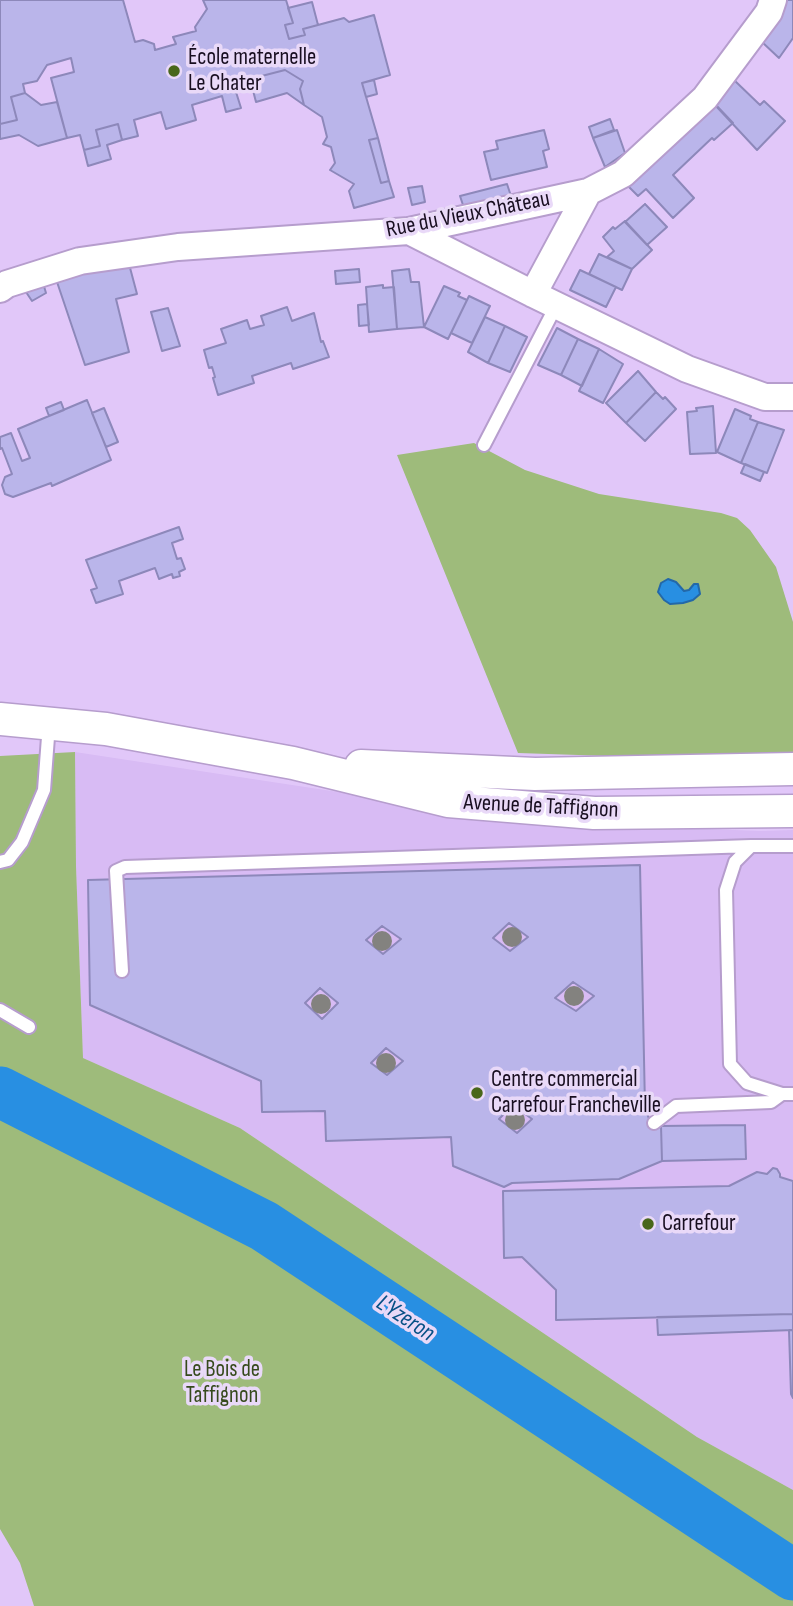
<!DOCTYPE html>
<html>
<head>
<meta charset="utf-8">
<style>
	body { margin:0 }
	canvas { display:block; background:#e1c7f9 }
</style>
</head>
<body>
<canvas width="793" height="1606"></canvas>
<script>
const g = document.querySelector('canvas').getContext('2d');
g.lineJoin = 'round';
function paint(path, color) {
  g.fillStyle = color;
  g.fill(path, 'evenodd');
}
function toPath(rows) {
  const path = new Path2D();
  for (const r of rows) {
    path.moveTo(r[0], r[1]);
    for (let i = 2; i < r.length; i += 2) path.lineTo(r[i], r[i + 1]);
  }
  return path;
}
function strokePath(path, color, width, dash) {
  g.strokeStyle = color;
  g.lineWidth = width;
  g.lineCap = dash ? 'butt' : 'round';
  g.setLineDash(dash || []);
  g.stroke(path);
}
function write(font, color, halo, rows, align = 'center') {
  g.font = font + ' "Sofia Sans Condensed",sans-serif';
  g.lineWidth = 7;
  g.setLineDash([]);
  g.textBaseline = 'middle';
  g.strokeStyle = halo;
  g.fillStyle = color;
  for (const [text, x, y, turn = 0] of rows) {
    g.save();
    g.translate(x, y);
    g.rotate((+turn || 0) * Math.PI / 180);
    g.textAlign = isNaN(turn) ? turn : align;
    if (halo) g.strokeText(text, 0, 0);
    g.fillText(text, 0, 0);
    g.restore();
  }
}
paint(toPath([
	[75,752,542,823,761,831,793,830,793,1490,697,1437,240,1128,83,1058,76,866]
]), '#d8bbf4');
paint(toPath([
	[474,443,525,470,599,494,721,513,737,518,750,530,776,567,793,622,793,754,639,757,518,753,397,455],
	[75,752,76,866,83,1058,240,1128,697,1437,793,1490,793,1606,34,1606,20,1563,0,1529,0,756]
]), '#9ebb7b');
const water = toPath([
	[668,579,676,582,684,591,689,590,694,584,698,584,700,594,693,600,683,603,670,604,664,600,658,592,661,583,668,579]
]);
paint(water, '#288fe2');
strokePath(water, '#2368a8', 2);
strokePath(toPath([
	[0,1092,264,1226,793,1575]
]), '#288fe2', 51);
const building = toPath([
	[0,0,123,0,135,42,143,40,154,44,155,50,176,44,173,37,196,31,195,27,207,9,203,0,286,0,293,23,285,25,289,39,305,35,303,29,344,18,349,22,374,15,390,75,362,83,378,138,369,140,381,183,389,181,394,197,354,208,349,191,354,184,330,170,335,163,331,147,323,144,327,137,322,117,304,105,300,89,303,81,285,70,250,79,253,88,236,92,241,108,226,112,222,96,192,105,196,120,166,129,161,112,134,120,138,136,122,140,118,124,96,130,100,146,84,150,80,135,67,138,51,78,74,72,71,58,47,65,37,81,23,84,25,93,11,97,17,120,0,124,0,0],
	[785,0,793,0,793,38,779,58,762,42,785,0],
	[312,2,318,25,303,29,305,35,289,39,285,25,293,23,288,8,312,2],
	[285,70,303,81,300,89,304,105,287,93,256,102,250,79,285,70],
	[374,80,377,94,366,97,362,83,374,80],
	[734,80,760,105,764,101,785,121,757,150,716,106,734,80],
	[25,93,41,105,57,102,67,138,38,146,19,135,0,139,0,124,17,120,11,97,25,93],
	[715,104,733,123,714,140,712,138,673,175,694,198,673,218,646,189,638,196,628,186,715,104],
	[610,119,614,130,593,138,589,127,610,119],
	[118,124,122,140,107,145,111,159,88,166,84,150,100,146,96,130,118,124],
	[544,130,549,149,543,151,547,167,491,180,484,152,498,149,496,141,544,130],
	[617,130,625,153,605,167,593,138,617,130],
	[378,138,389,181,381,183,369,140,378,138],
	[507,184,511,196,464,208,460,196,507,184],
	[422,186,425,202,412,205,408,188,422,186],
	[645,204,667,227,647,245,625,222,645,204],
	[625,221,652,250,632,269,607,257,614,251,603,237,613,227,615,229,625,221],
	[599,254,632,269,622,290,589,274,599,254],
	[129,264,137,294,116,299,129,352,85,365,56,279,129,264],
	[359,269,360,282,336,284,335,271,359,269],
	[409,269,411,282,419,282,424,327,397,329,392,271,409,269],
	[580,270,616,287,606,307,570,290,580,270],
	[43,283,46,293,32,301,26,292,33,285,43,283],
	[383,285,383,288,394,287,397,329,369,332,366,287,383,285],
	[444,286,460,293,458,296,467,300,448,339,424,327,444,286],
	[469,296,490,306,472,343,451,333,469,296],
	[367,304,369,325,359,326,358,305,367,304],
	[287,307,292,321,314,313,321,342,323,341,329,357,293,369,291,363,252,376,254,383,218,395,213,378,215,377,212,367,209,368,204,350,226,343,221,329,247,320,250,329,264,325,261,316,287,307],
	[168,308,180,346,162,351,151,312,168,308],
	[485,317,505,326,488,363,468,352,485,317],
	[505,326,527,337,510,372,488,363,505,326],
	[557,328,578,339,561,375,538,365,557,328],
	[578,339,599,349,582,386,561,375,578,339],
	[599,349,623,364,603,403,579,391,599,349],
	[638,371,656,392,626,423,606,403,638,371],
	[656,392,663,399,665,397,676,409,645,441,626,423,656,392],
	[87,400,111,460,52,486,51,483,13,497,5,494,2,485,5,477,12,474,2,448,0,449,0,437,11,433,22,461,30,458,18,429,87,400],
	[61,402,64,410,49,416,46,408,61,402],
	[713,406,716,453,690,454,687,412,697,411,696,408,713,406],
	[104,408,118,442,106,447,92,413,104,408],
	[735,409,751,416,750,419,758,422,741,463,717,452,735,409],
	[758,422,784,430,767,473,741,463,758,422],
	[745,464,764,472,760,481,741,473,745,464],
	[179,527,183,539,172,543,177,559,181,558,185,569,179,572,180,576,173,578,172,574,159,579,155,568,119,581,123,594,96,603,91,590,97,588,86,560,179,527],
	[640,865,645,1107,649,1119,661,1126,662,1161,619,1179,512,1183,504,1187,453,1166,451,1137,326,1141,325,1111,262,1112,261,1081,90,1005,88,880,640,865],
	[509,923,528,937,510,951,493,938,509,923],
	[382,926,401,939,383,954,366,940,382,926],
	[573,982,594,996,576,1011,555,998,573,982],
	[320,988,338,1003,322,1019,305,1003,320,988],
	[386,1048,403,1061,387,1075,371,1063,386,1048],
	[513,1105,532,1119,517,1133,499,1119,513,1105],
	[745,1125,746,1159,662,1161,661,1126,745,1125],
	[773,1168,777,1169,780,1174,780,1177,793,1181,793,1314,556,1320,556,1290,522,1257,504,1258,503,1191,729,1186,757,1172,767,1174,773,1168],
	[793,1314,793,1330,658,1335,657,1317,793,1314],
	[789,1330,793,1330,793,1398,791,1394,789,1330]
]);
paint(building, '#bab5ea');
strokePath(building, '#8d88ba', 2);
const service = toPath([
	[484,445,556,306],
	[793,846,751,846,735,862,726,890,730,1064,747,1083,782,1094,793,1094],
	[0,862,8,860,22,842,44,790,49,724],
	[122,971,116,871,125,867,751,846],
	[0,1010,29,1027],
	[654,1123,676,1106,771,1102,782,1094]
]);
const minor = toPath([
	[409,231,533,294,687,369,765,397,793,397],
	[0,289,7,284,80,261,178,247,409,231,588,192,623,174,705,98,769,12,773,0],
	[533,294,588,192]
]);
const tertiary = toPath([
	[0,719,106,729,293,763,448,801,594,813,793,811],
	[361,766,535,774,793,769]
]);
strokePath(service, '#b69dcd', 16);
strokePath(minor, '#b69dcd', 30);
strokePath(tertiary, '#b69dcd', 35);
strokePath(service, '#fff', 12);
strokePath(minor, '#fff', 26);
strokePath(tertiary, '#fff', 32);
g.fillStyle = '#83827f';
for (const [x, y] of [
	[512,937],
	[382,941],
	[574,996],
	[321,1004],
	[386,1063],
	[515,1120]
]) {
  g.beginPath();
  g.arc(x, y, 10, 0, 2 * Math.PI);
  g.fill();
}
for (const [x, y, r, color] of [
	[174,71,7,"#49671b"],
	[477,1093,7,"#49671b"],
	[648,1224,7,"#49671b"]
]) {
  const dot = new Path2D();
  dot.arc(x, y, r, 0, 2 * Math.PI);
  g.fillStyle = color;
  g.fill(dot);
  strokePath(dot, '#e9d9f8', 2.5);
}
write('23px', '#180e20', '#e9d9f8', [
	["École maternelle",188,58],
	["Le Chater",188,84],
	["Centre commercial",491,1080],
	["Carrefour Francheville",491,1106],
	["Carrefour",662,1224]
], 'left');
write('23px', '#180e20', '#e9d9f8', [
	["Rue du Vieux Château",468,215,-11],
	["Avenue de Taffignon",541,807,3]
]);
write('23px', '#364a1c', '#e9d9f8', [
	["Le Bois de",222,1370],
	["Taffignon",222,1396]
]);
write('italic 24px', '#065086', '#e9d9f8', [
	["L'Yzeron",405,1319,33]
]);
</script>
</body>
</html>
